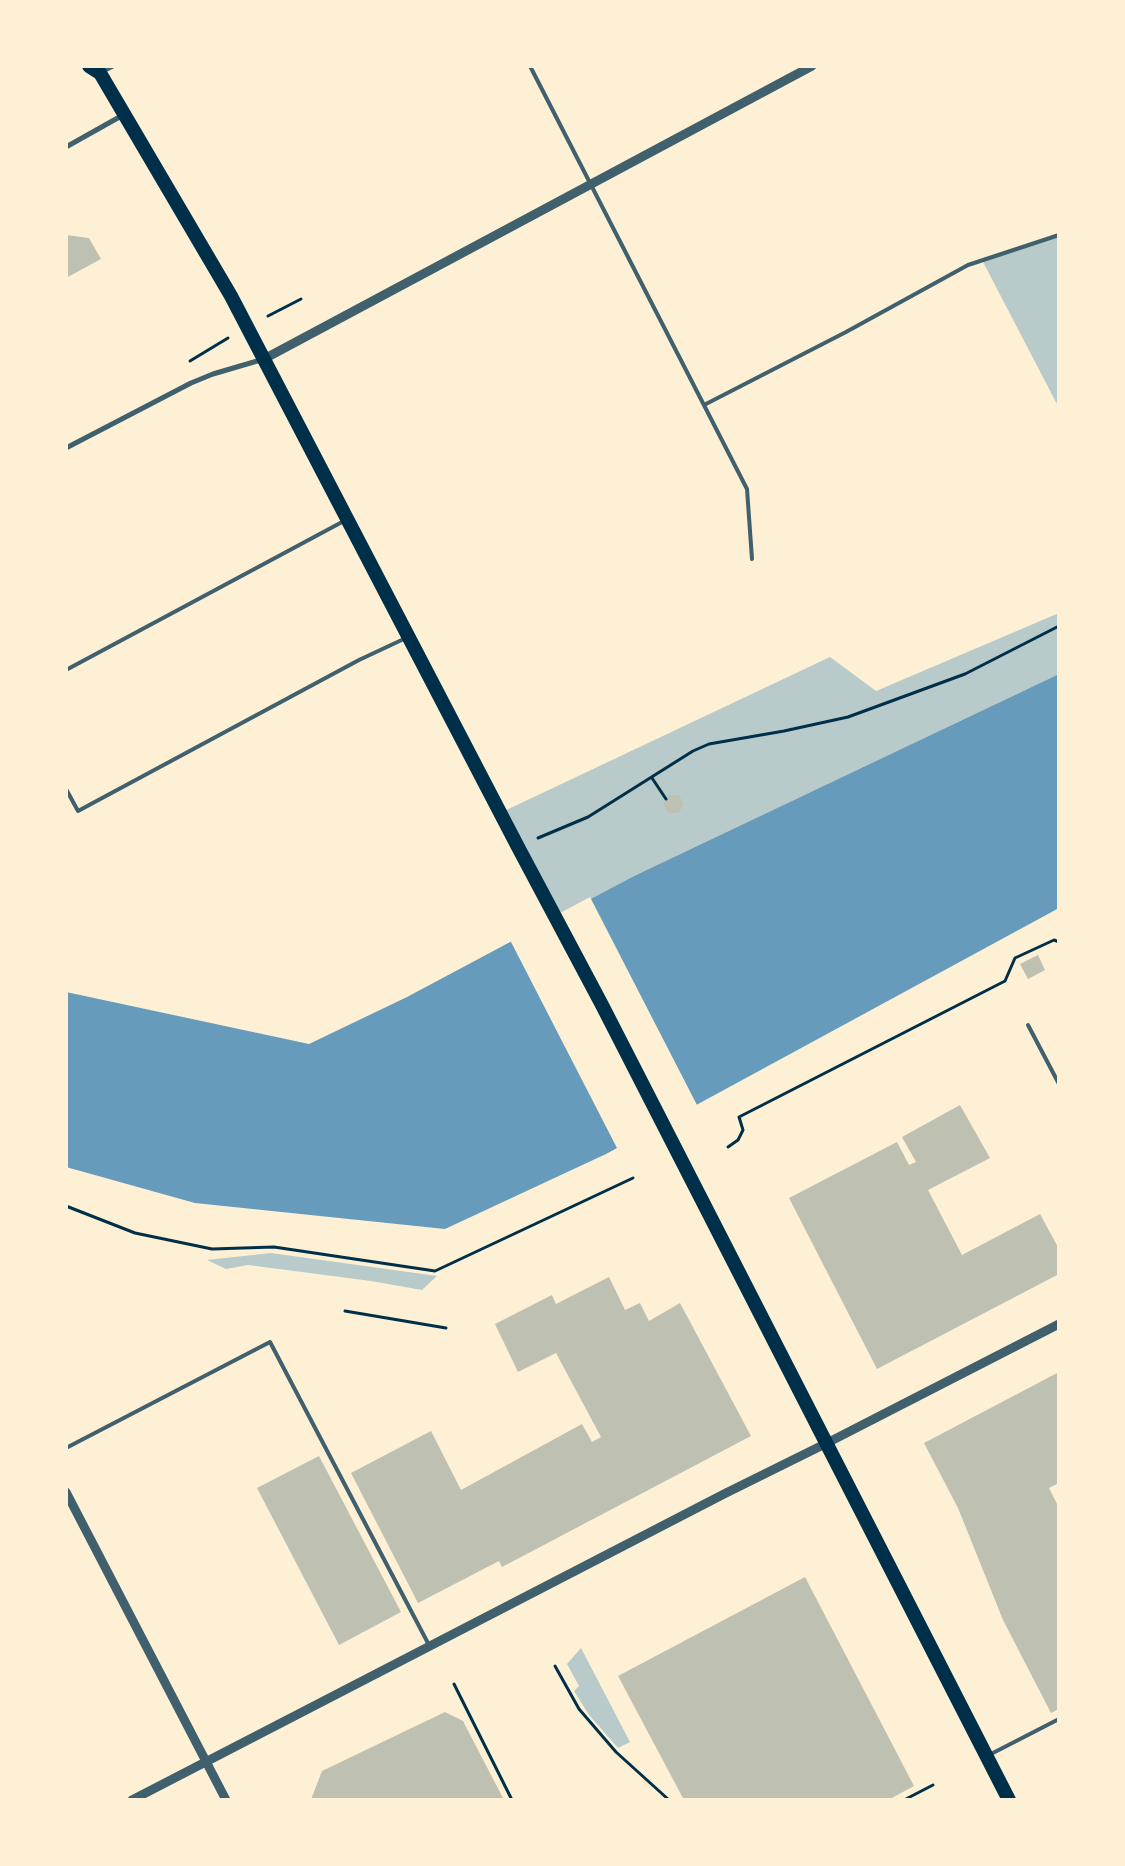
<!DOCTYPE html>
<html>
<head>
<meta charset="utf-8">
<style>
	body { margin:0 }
	#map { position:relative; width:1125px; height:1866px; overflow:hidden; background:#fdf0d5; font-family:Barlow,sans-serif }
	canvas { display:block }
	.frame { position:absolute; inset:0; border:68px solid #fdf0d5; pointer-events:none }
</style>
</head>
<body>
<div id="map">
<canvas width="1125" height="1866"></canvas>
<div class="frame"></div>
</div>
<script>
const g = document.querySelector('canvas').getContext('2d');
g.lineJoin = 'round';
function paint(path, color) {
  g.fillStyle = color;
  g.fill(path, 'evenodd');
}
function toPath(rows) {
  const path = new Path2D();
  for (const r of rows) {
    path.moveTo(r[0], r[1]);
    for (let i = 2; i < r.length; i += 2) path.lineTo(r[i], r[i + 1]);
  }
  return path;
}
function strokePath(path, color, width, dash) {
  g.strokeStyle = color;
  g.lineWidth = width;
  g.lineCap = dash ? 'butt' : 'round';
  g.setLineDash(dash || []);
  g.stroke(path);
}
paint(toPath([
	[1059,235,1059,408,982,260],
	[1059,613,1059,674,634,876,564,914,547,902,500,813,830,657,876,691],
	[271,1253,437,1276,422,1290,371,1281,248,1265,226,1269,207,1260],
	[581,1648,630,1742,618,1748,589,1715,574,1691,579,1686,567,1664]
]), '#b9caca');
paint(toPath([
	[1059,674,1059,908,606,1154,445,1229,195,1203,66,1167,66,992,309,1044,407,997,634,876]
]), '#669bbc');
paint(toPath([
	[590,897,698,1107,618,1150,510,940]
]), '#fdf0d5');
paint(toPath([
	[66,235,89,238,101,259,66,278],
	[669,795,679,795,684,805,678,813,668,813,663,804],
	[1038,955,1045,970,1028,979,1020,964],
	[960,1105,990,1158,928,1190,962,1255,1040,1214,1059,1249,1059,1274,877,1369,789,1198,897,1142,909,1165,916,1162,902,1137],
	[609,1277,625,1310,640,1303,649,1321,680,1303,751,1436,502,1567,499,1561,418,1603,351,1473,431,1431,461,1490,582,1424,592,1442,601,1437,556,1353,518,1372,495,1324,552,1295,556,1304],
	[1059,1372,1059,1483,1049,1488,1059,1508,1059,1709,1051,1713,1003,1620,958,1508,924,1443],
	[319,1456,401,1612,339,1645,257,1488],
	[805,1577,914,1786,888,1800,684,1800,618,1676],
	[445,1712,463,1721,504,1800,313,1800,312,1797,322,1771]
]), '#bec0b2');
strokePath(toPath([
	[268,316,301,299],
	[190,361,228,338],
	[652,778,666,799],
	[538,838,588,817,693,751,709,744,784,731,848,717,965,674,1059,626],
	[728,1147,738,1140,743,1130,739,1117,1005,981,1015,958,1054,940,1059,942],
	[66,1206,135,1233,212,1249,274,1247,435,1271,633,1178],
	[345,1311,446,1328],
	[555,1666,579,1709,616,1752,669,1800],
	[454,1684,512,1800],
	[904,1800,933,1785]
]), '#003049', 3);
strokePath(toPath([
	[530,66,747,489,752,559],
	[102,72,114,66],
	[704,405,846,332,968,265,1059,235],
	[66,670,344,521],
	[66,789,78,811,359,660,406,638],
	[1028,1025,1059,1084],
	[66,1448,270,1342,430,1647],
	[989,1755,1059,1719]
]), '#3f606c', 4);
strokePath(toPath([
	[66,147,123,115],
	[66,448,191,383,213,374,264,359]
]), '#3f606c', 5);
strokePath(toPath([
	[264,359,812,66],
	[66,1492,226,1800],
	[132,1800,724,1494,827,1443,1059,1324]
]), '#3f606c', 9);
strokePath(toPath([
	[89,66,100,73,231,296,518,847,602,1005,1009,1800]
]), '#003049', 14);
</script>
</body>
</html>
